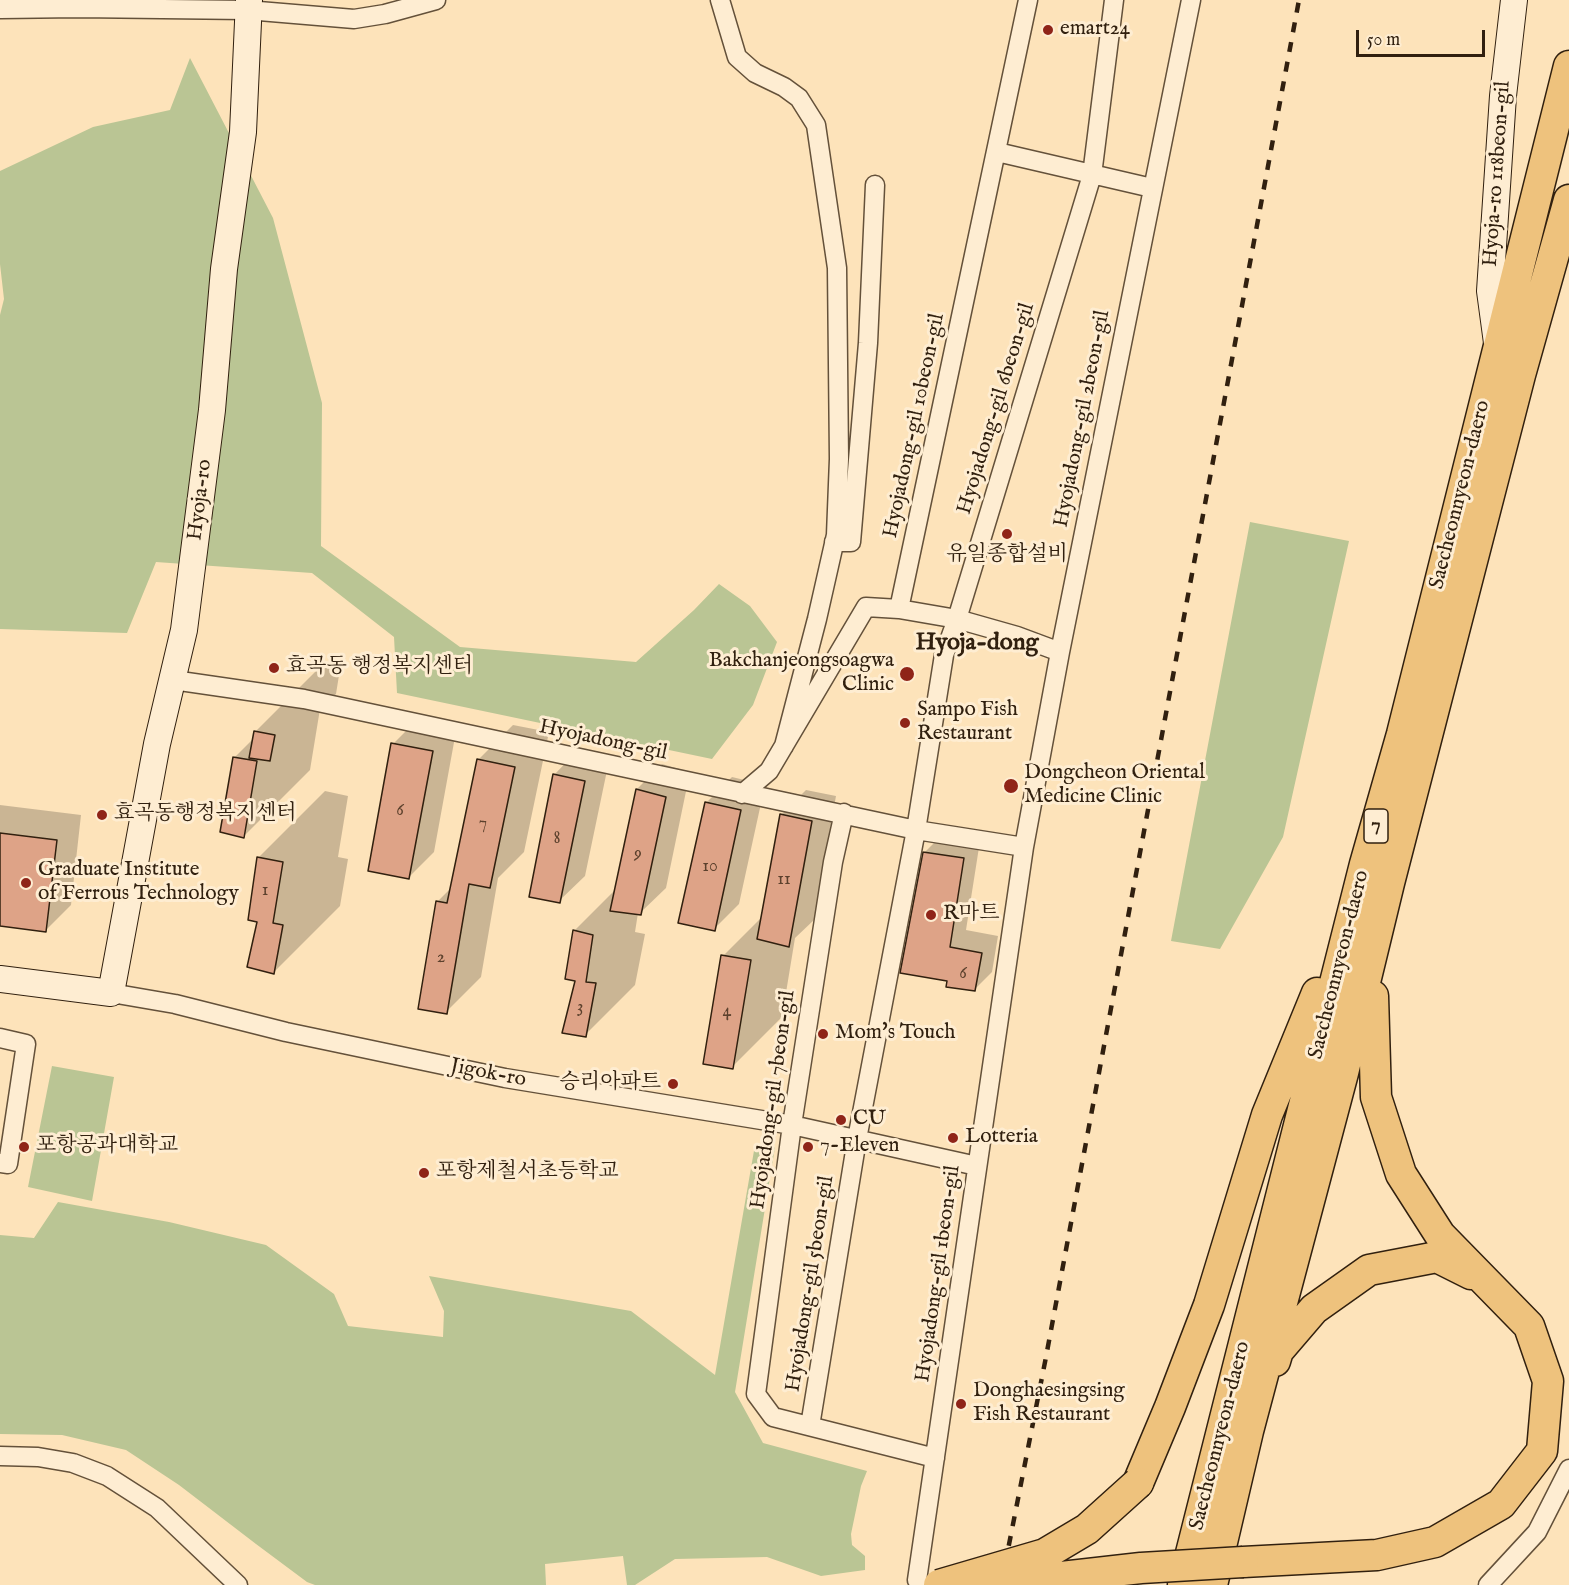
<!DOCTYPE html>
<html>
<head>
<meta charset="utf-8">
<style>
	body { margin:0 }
	#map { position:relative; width:1569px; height:1585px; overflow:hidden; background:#fde3ba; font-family:"IM FELL English",serif }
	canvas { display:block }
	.scale { position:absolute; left:1356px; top:30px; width:129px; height:27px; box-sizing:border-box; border:3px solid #31200f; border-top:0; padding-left:8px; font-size:18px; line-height:21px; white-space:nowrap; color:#31200f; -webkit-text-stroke:4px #feedd2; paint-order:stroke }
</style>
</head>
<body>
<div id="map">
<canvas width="1569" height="1585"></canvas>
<div class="scale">50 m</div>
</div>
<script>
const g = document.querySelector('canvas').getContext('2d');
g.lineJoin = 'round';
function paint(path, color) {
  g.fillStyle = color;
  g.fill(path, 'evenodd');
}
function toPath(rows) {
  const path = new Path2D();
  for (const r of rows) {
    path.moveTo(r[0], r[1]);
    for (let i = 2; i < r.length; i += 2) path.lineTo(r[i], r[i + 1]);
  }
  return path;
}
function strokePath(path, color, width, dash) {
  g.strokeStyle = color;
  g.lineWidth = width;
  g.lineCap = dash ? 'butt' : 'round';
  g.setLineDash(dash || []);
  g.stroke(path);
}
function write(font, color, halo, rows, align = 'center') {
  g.font = font + ' "IM FELL English","Noto Serif KR",serif';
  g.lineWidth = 6;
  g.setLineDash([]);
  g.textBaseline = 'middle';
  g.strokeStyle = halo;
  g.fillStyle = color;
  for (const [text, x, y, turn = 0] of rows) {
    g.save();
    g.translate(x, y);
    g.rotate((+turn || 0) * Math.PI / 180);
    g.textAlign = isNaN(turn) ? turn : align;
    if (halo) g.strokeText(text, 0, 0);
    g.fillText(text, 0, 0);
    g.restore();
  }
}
paint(toPath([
	[190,58,273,218,322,403,321,546,460,647,636,662,694,610,719,584,750,606,777,642,753,705,712,759,397,693,394,637,312,573,156,562,127,633,0,629,0,315,4,299,0,264,0,171,93,127,170,110],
	[1250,522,1349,541,1283,837,1220,949,1171,941],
	[52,1066,114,1077,92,1201,28,1187],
	[755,1145,775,1147,735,1392,763,1443,867,1471,861,1486,851,1534,852,1545,865,1556,865,1570,821,1576,767,1557,675,1559,635,1585,627,1585,623,1556,545,1564,546,1585,315,1585,307,1582,256,1544,179,1485,126,1450,62,1435,0,1434,0,1235,34,1238,58,1202,169,1222,266,1245,334,1294,348,1326,443,1337,444,1311,429,1276,631,1311,715,1375]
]), '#bac594');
paint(toPath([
	[321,666,340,669,336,694,320,709,310,770,244,836,234,758,254,738,255,732],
	[418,719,457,726,434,852,409,877,393,744],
	[513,725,549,732,524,852,498,878,481,977,446,1012,437,902,451,888,478,760],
	[579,749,610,756,585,876,559,901,554,775],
	[662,764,690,772,666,888,640,913,638,913,635,932,645,934,635,985,585,1035,577,980,574,931,616,889,637,789],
	[732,777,765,785,739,904,714,929,706,803],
	[806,790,836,796,814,920,795,938,782,1017,732,1067,723,956,763,916,781,815],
	[325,791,348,796,338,857,348,859,340,906,274,972,259,921,250,919,259,857],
	[0,805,81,815,71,905,46,930,0,925],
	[942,835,980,841,966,930,998,936,992,972,975,989,949,980,925,852]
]), '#0003');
const building = toPath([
	[254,731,275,735,270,761,249,758,254,731],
	[391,743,433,751,409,879,368,871,391,743],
	[233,757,257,761,244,838,220,832,233,757],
	[477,759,515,767,490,888,469,884,447,1014,418,1009,436,901,447,903,477,759],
	[553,774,585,781,560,903,529,897,553,774],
	[636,789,666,797,641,915,610,911,636,789],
	[705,802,741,810,715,931,678,923,705,802],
	[780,814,812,821,789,947,757,939,780,814],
	[0,833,57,840,46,932,0,926,0,833],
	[923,852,964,858,950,947,982,953,975,991,946,987,947,981,900,973,923,852],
	[257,857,283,862,273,923,283,925,274,974,247,967,257,922,248,920,257,857],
	[573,930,593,935,586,982,596,983,586,1037,562,1033,575,981,565,979,573,930],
	[721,955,751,960,733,1069,703,1064,721,955]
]);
paint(building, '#dea387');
strokePath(building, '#31200f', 1.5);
const street = toPath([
	[720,0,737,57,755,73,784,87,799,98,816,125,837,268,839,459,836,535,817,619,784,746],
	[0,9,78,8,247,10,354,19,385,14,436,0],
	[997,152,1152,188],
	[834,542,851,542,868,343,875,185],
	[899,609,1028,0],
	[173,680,304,699,916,830,1024,847],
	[742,794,769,771,866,607,899,609,957,619,1017,636,1060,652],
	[844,813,833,862,792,1125,756,1394,773,1417,935,1458],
	[111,993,175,1004,286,1032,505,1078,792,1125,977,1166],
	[0,1038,26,1044,8,1164,0,1163],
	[810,1426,857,1139,916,830,944,655,957,619,1092,175,1114,0],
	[0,1456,38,1457,73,1463,107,1476,157,1508,238,1585],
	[917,1580,1024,847,1060,652,1191,0],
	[1488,1585,1537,1532,1569,1469]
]);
const secondary = toPath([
	[1497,343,1490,291,1503,96,1514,0],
	[0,979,111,993,157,744,184,630,212,410,224,269,243,132,249,0]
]);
const primary = toPath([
	[1275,1361,1278,1351,1314,1309,1369,1270,1437,1257,1471,1274],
	[1138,1483,1170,1407,1209,1305,1267,1115,1317,993],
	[1243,1562,1377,1555,1435,1542,1501,1504,1542,1451,1548,1381,1529,1326,1440,1235,1401,1174,1376,1097,1373,996],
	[1183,1585,1365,864,1402,734,1569,66],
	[1212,1585,1248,1431,1343,1073,1389,883,1520,375,1569,200]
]);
strokePath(street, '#64513a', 21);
strokePath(secondary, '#31200f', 28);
strokePath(primary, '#31200f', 33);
strokePath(street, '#feedd2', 18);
strokePath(secondary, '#feedd2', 26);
strokePath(primary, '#eec27d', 30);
strokePath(toPath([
	[1001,1585,1046,1357,1299,0]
]), '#31200f', 4.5, [10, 10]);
const primaryBridge = toPath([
	[939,1585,1045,1554,1087,1529,1138,1483],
	[991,1585,1141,1568,1243,1562]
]);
strokePath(primaryBridge, '#31200f', 33, []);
strokePath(primaryBridge, '#eec27d', 30);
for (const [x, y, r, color] of [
	[1048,30,6,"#8f2418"],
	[1007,534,6,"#8f2418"],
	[274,668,6,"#8f2418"],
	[907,674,8,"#8f2418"],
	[905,723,6,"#8f2418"],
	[1011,786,8,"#8f2418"],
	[102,815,6,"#8f2418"],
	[26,883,6,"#8f2418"],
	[931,915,6,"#8f2418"],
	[823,1034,6,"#8f2418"],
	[673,1084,6,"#8f2418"],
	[841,1120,6,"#8f2418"],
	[953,1138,6,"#8f2418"],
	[24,1147,6,"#8f2418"],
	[808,1147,6,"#8f2418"],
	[424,1173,6,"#8f2418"],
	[961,1404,6,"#8f2418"]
]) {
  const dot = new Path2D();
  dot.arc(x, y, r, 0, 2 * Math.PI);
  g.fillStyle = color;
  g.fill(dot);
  strokePath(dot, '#feedd2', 2);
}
write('18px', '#5c412d', null, [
	["6",400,811],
	["7",483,824],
	["8",557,839],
	["9",638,854],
	["10",710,867],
	["11",784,880],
	["1",265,891],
	["2",441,958],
	["6",963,974],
	["3",580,1008],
	["4",727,1012]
]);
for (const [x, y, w] of [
	[1376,826,24]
]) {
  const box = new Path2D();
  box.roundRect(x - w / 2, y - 17, w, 34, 4.5);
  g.fillStyle = '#feedd2';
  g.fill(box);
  strokePath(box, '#31200f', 1.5);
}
write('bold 20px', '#31200f', null, [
	["7",1376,826]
]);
write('21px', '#31200f', '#feedd2', [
	["emart24",1060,30],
	["유일종합설비",1007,556,"center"],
	["Bakchanjeongsoagwa",894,662,"right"],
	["Clinic",894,686,"right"],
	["효곡동 행정복지센터",286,668],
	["Sampo Fish",917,711],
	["Restaurant",917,735],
	["Dongcheon Oriental",1024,774],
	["Medicine Clinic",1024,798],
	["효곡동행정복지센터",114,815],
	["Graduate Institute",38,871],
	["of Ferrous Technology",38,895],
	["R마트",943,915],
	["Mom's Touch",835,1034],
	["승리아파트",661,1084,"right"],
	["CU",853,1120],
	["Lotteria",965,1138],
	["포항공과대학교",36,1147],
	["7-Eleven",820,1147],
	["포항제철서초등학교",436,1173],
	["Donghaesingsing",973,1392],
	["Fish Restaurant",973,1416]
], 'left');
write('21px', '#31200f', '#feedd2', [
	["Hyoja-ro 118beon-gil",1498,174,-86],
	["Hyojadong-gil 6beon-gil",997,409,-73],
	["Hyojadong-gil 2beon-gil",1083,419,-79],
	["Hyojadong-gil 10beon-gil",915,426,-78],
	["Saecheonnyeon-daero",1461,495,-76],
	["Hyoja-ro",201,500,-83],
	["Hyojadong-gil",603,741,12],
	["Saecheonnyeon-daero",1340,965,-76],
	["Jigok-ro",488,1074,11],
	["Hyojadong-gil 7beon-gil",774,1100,-82],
	["Hyojadong-gil 1beon-gil",939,1274,-82],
	["Hyojadong-gil 5beon-gil",811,1284,-81],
	["Saecheonnyeon-daero",1221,1436,-76]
]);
write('bold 24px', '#31200f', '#feedd2', [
	["Hyoja-dong",977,644]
]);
</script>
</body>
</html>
